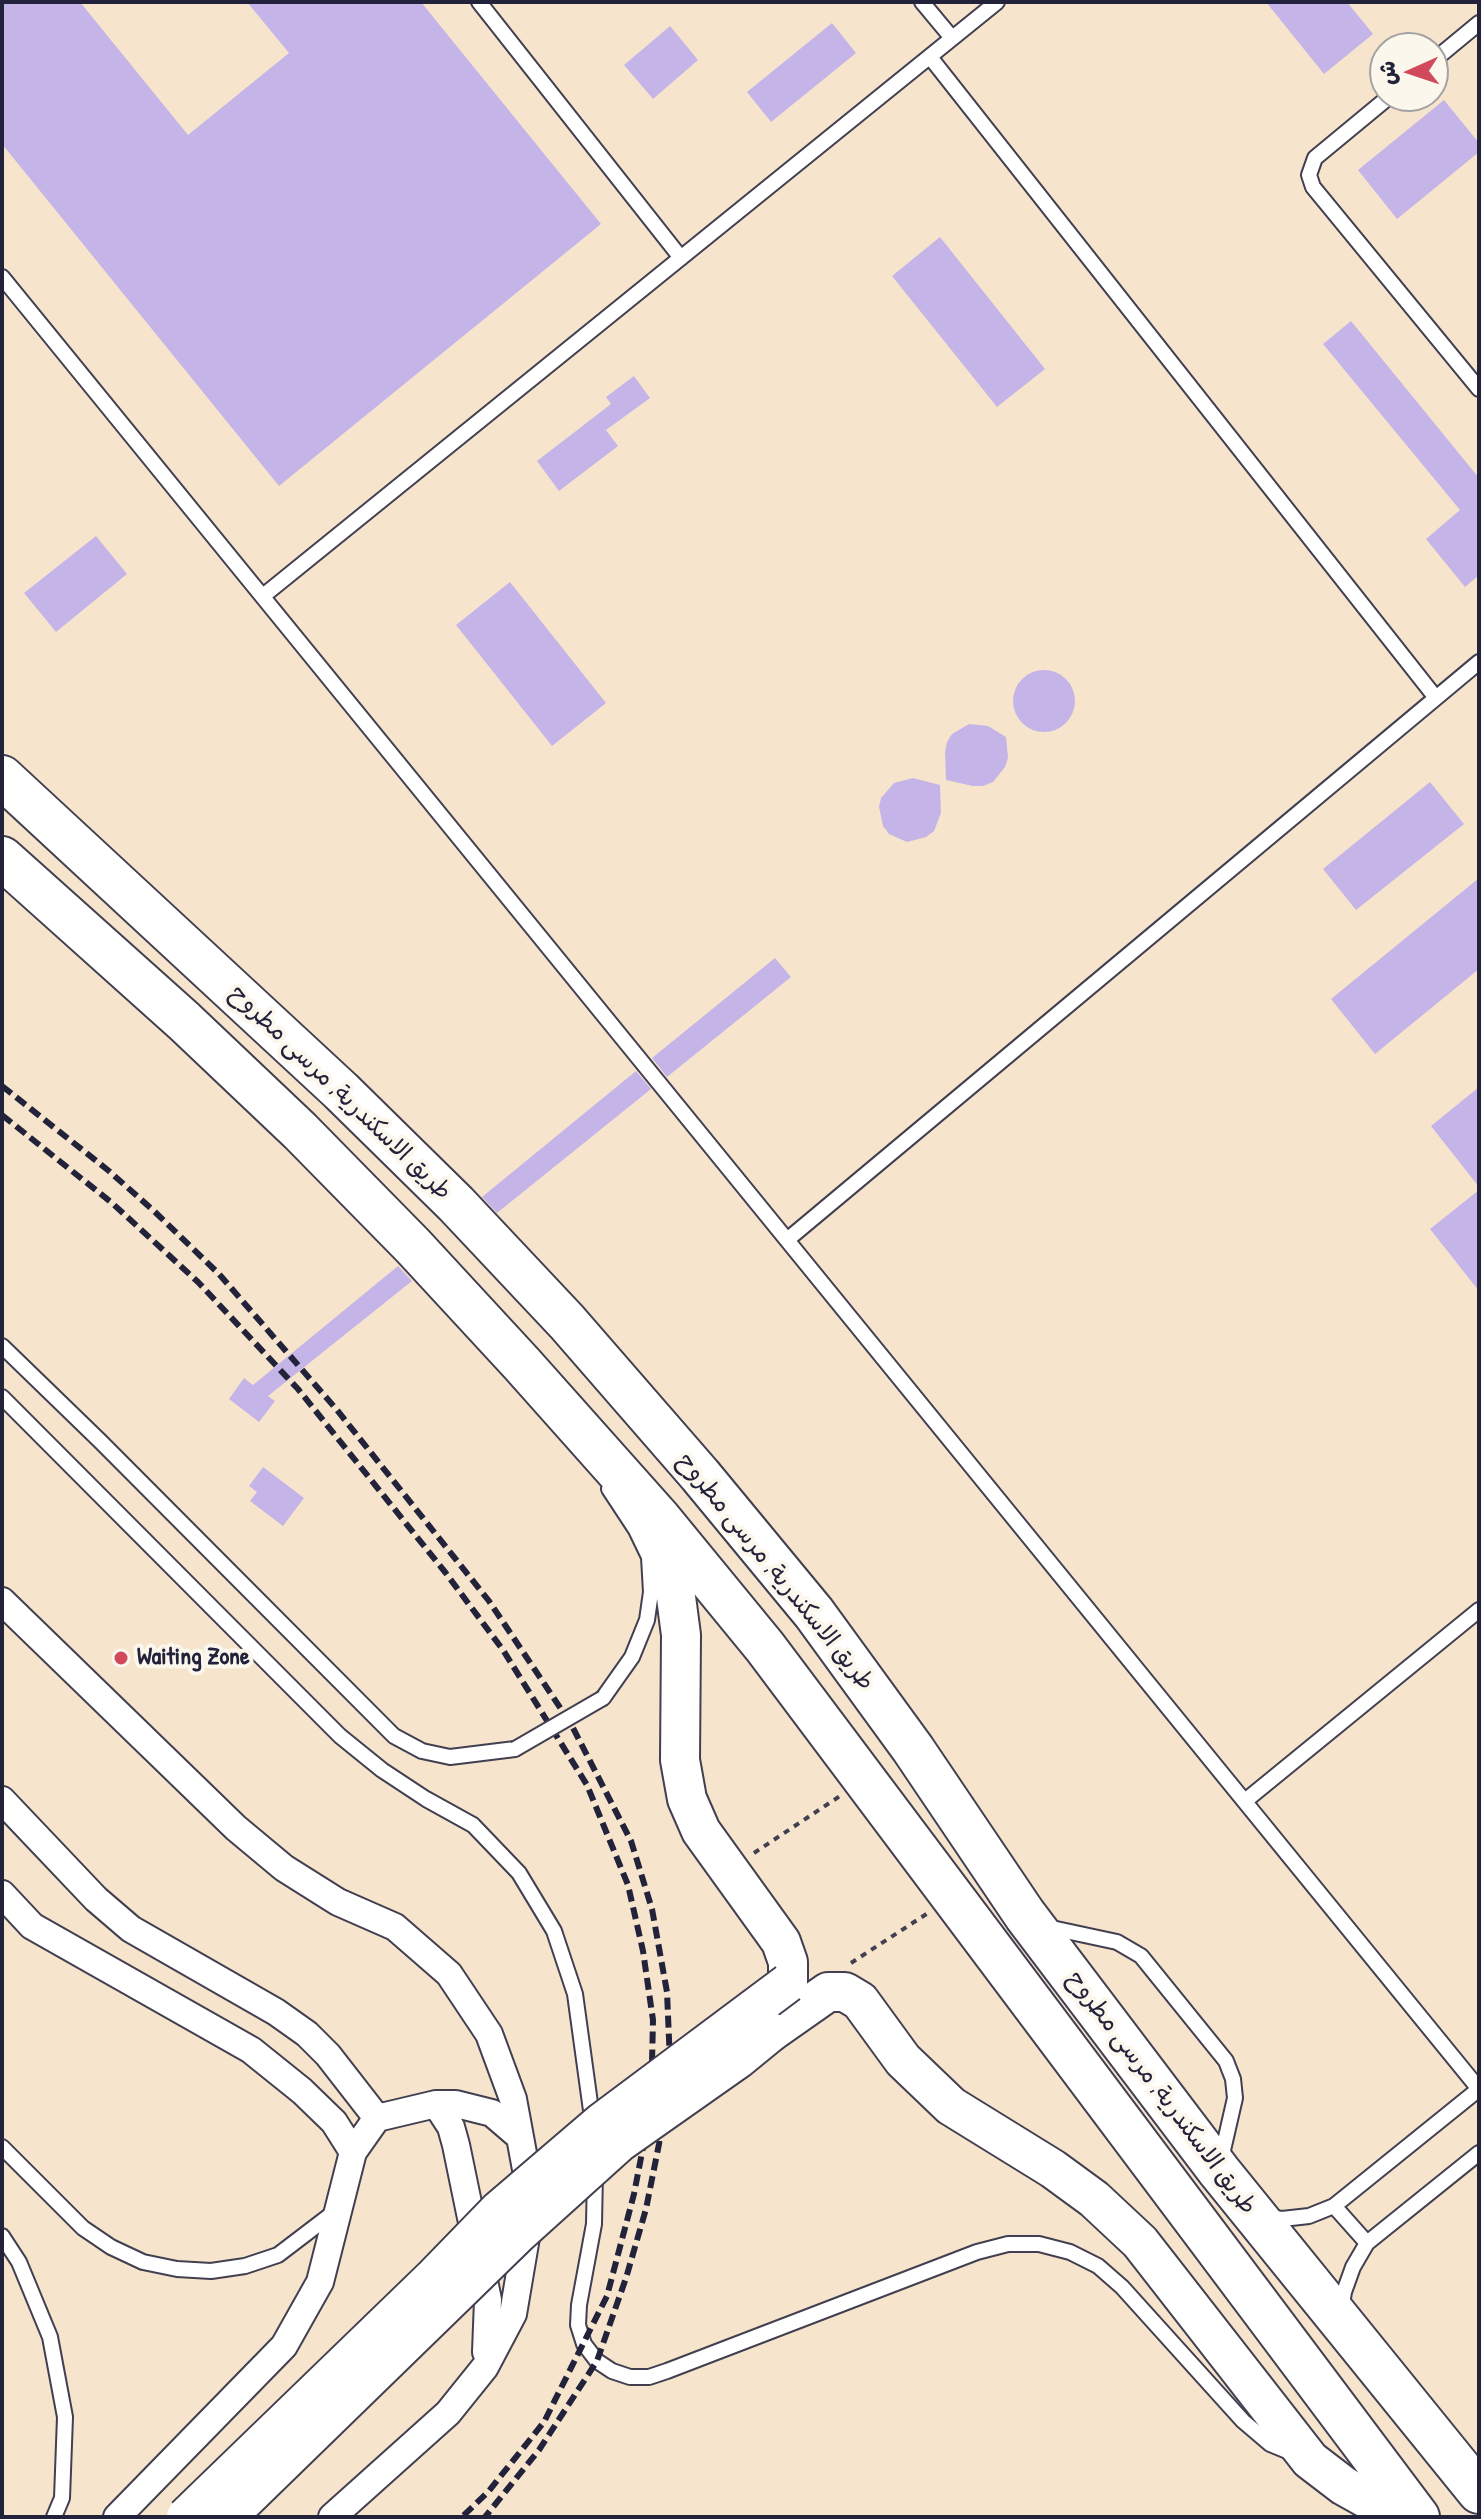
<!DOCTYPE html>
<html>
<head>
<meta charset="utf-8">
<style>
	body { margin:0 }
	#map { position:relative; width:1481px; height:2519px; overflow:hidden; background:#f6e5cc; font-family:"Patrick Hand","Playpen Sans Arabic",sans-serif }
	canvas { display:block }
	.frame { position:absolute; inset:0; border:4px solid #22223b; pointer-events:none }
	.north { position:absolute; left:1369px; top:32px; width:80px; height:80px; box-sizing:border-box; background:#fbf7ec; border:2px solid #a4a2a5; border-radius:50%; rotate:267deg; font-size:22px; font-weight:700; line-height:32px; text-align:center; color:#22223b }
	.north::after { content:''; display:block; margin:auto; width:28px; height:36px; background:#d1495b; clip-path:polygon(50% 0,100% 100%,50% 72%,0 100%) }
</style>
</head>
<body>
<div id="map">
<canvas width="1481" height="2519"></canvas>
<div class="frame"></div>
<div class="north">ش</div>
</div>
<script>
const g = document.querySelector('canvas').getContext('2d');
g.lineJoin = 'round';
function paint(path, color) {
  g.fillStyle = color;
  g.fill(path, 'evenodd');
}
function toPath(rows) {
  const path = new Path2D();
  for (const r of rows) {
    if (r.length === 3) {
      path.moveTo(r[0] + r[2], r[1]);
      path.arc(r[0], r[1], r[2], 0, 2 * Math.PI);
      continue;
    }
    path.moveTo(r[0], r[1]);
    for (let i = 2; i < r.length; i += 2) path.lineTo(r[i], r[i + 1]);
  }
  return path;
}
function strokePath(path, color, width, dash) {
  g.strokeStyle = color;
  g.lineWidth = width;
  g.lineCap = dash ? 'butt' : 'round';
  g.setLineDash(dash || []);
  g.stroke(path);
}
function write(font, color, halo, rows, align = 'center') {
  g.font = font + ' "Patrick Hand","Playpen Sans Arabic",sans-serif';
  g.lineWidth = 8;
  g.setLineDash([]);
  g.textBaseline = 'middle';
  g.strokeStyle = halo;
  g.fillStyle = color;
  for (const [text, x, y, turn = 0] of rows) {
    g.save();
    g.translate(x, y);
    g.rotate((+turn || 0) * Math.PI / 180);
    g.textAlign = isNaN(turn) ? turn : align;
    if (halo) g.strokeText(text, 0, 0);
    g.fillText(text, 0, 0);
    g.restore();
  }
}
paint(toPath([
	[2,2,80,2,188,135,289,53,247,2,421,2,601,224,279,486,2,144],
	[1266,2,1347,2,1373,34,1324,74],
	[832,23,856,53,771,122,747,92],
	[670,26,698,60,653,99,624,65],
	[1444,100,1479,143,1479,152,1397,219,1358,170],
	[940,237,1045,369,997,407,892,276],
	[1351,321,1479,478,1479,575,1465,587,1426,539,1460,510,1323,344],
	[634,376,650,398,606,430,618,446,559,491,537,461,611,404,606,397],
	[96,536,127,574,56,632,24,593],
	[510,582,606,703,552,746,456,625],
	[1044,701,31],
	[969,724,988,726,1006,737,1008,758,1005,767,993,782,983,786,973,786,946,780,945,752,947,742,952,734],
	[913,778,940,785,941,813,934,831,926,837,907,842,889,834,883,826,879,807,881,798,894,783],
	[1430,782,1464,824,1356,910,1323,869],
	[1479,878,1479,969,1375,1054,1331,999],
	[775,958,791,977,667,1077,652,1058],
	[636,1071,651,1089,497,1213,482,1197],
	[1479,1087,1479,1187,1431,1126],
	[1479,1190,1479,1291,1430,1229],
	[398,1266,412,1281,268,1396,275,1401,259,1422,229,1399,244,1378,253,1385],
	[263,1467,304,1498,283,1526,250,1501,257,1492,249,1486]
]), '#c5b4e8');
const lane = toPath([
	[479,2,681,258],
	[922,2,952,38],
	[930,57,1436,698],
	[1433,61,1479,23],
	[1390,96,1315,158,1309,175,1313,187,1479,389],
	[2,277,1479,2089],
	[263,596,997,2],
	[787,1240,1479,662],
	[2,1346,100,1441,394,1736,422,1751,450,1757,515,1749],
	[2,1397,340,1736,382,1770,426,1799,473,1825,519,1873,554,1931,575,1994,593,2125],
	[603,1698,632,1657,647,1620,651,1592,649,1557,636,1530,609,1489],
	[1245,1801,1479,1610],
	[1047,1927,1117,1942,1141,1956,1226,2061,1233,2079,1235,2098,1221,2159],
	[2,2147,83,2228,111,2247,143,2262,177,2269,211,2271,245,2266,278,2255,337,2210],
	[595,2173,594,2224,579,2305,578,2325,584,2344,597,2361,612,2371,630,2377,649,2377,667,2371,977,2252,1008,2244,1039,2244,1070,2252,1098,2266,1122,2287,1243,2421,1270,2444,1292,2453],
	[1334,2206,1367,2243],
	[1267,2217,1282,2219,1309,2216,1334,2206,1479,2089],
	[2,2236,19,2262,50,2337,65,2417,62,2498,54,2517],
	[1341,2311,1344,2292,1353,2267,1367,2243,1479,2153]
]);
const street = toPath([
	[2,1601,236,1828,284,1868,338,1902,395,1927,449,1974,489,2034,513,2099,532,2202,513,2314,485,2367,448,2413,332,2517],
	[2,1800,96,1899,131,1929,276,2012,307,2034,328,2055,377,2118],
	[2,1894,32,1926,251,2050,302,2091,334,2122,353,2152],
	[436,2104,451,2127,456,2145,488,2300,486,2352],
	[117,2517,284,2346,320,2282,353,2152,377,2118,436,2104,456,2104,492,2113,520,2137]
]);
const secondary = toPath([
	[660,1519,676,1597,681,1635,680,1760,687,1799,701,1831,781,1942,788,1962,788,1983],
	[771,2032,828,1992,845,1992,860,2001,903,2060,951,2106,1053,2169,1094,2199,1140,2242,1310,2460,1344,2486,1380,2506,1411,2517]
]);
const primary = toPath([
	[2,777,341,1091,456,1204,567,1322,700,1475,814,1613,913,1749,1025,1915,1219,2171,1479,2492],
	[2,858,184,1021,300,1131,413,1246,522,1364,660,1519,765,1647,1418,2517]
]);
strokePath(lane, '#423f51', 18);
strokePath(street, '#423f51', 30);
strokePath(secondary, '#423f51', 42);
strokePath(primary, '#423f51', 46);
strokePath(toPath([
	[754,1853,840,1796],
	[851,1963,928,1913]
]), '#423f51', 4, [6, 6]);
strokePath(lane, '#fff', 14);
strokePath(street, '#fff', 26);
strokePath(secondary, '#fff', 38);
strokePath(primary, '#fff', 42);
strokePath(toPath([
	[2,1086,109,1171,155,1212,219,1274,337,1410,489,1601,571,1724,631,1841,652,1909,667,1992,670,2062,659,2144,646,2209,626,2278,597,2361,539,2450,485,2517],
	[2,1115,112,1203,198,1282,298,1389,445,1572,503,1650,587,1785,628,1885,643,1951,653,2020,651,2106,634,2194,607,2296,544,2422,488,2492,462,2517]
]), '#22223b', 6, [12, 6]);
const laneBridge = toPath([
	[515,1749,603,1698]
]);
const secondaryBridge = toPath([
	[186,2517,433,2278,498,2211,602,2122,788,1983],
	[227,2517,518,2234,620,2142,738,2059,771,2032]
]);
strokePath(laneBridge, '#423f51', 18, []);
strokePath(secondaryBridge, '#423f51', 42, []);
strokePath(laneBridge, '#fff', 14);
strokePath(secondaryBridge, '#fff', 38);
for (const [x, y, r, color] of [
	[121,1658,8,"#d1495b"]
]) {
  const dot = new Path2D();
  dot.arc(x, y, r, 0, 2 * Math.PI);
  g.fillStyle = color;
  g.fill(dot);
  strokePath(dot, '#fbf7ec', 3);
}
write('24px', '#22223b', '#fbf7ec', [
	["طريق الاسكندرية, مرسى مطروح",340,1093,44],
	["طريق الاسكندرية, مرسى مطروح",775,1572,51],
	["طريق الاسكندرية, مرسى مطروح",1161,2093,53]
]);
write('bold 24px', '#22223b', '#fbf7ec', [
	["Waiting Zone",137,1658]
], 'left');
</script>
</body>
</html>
